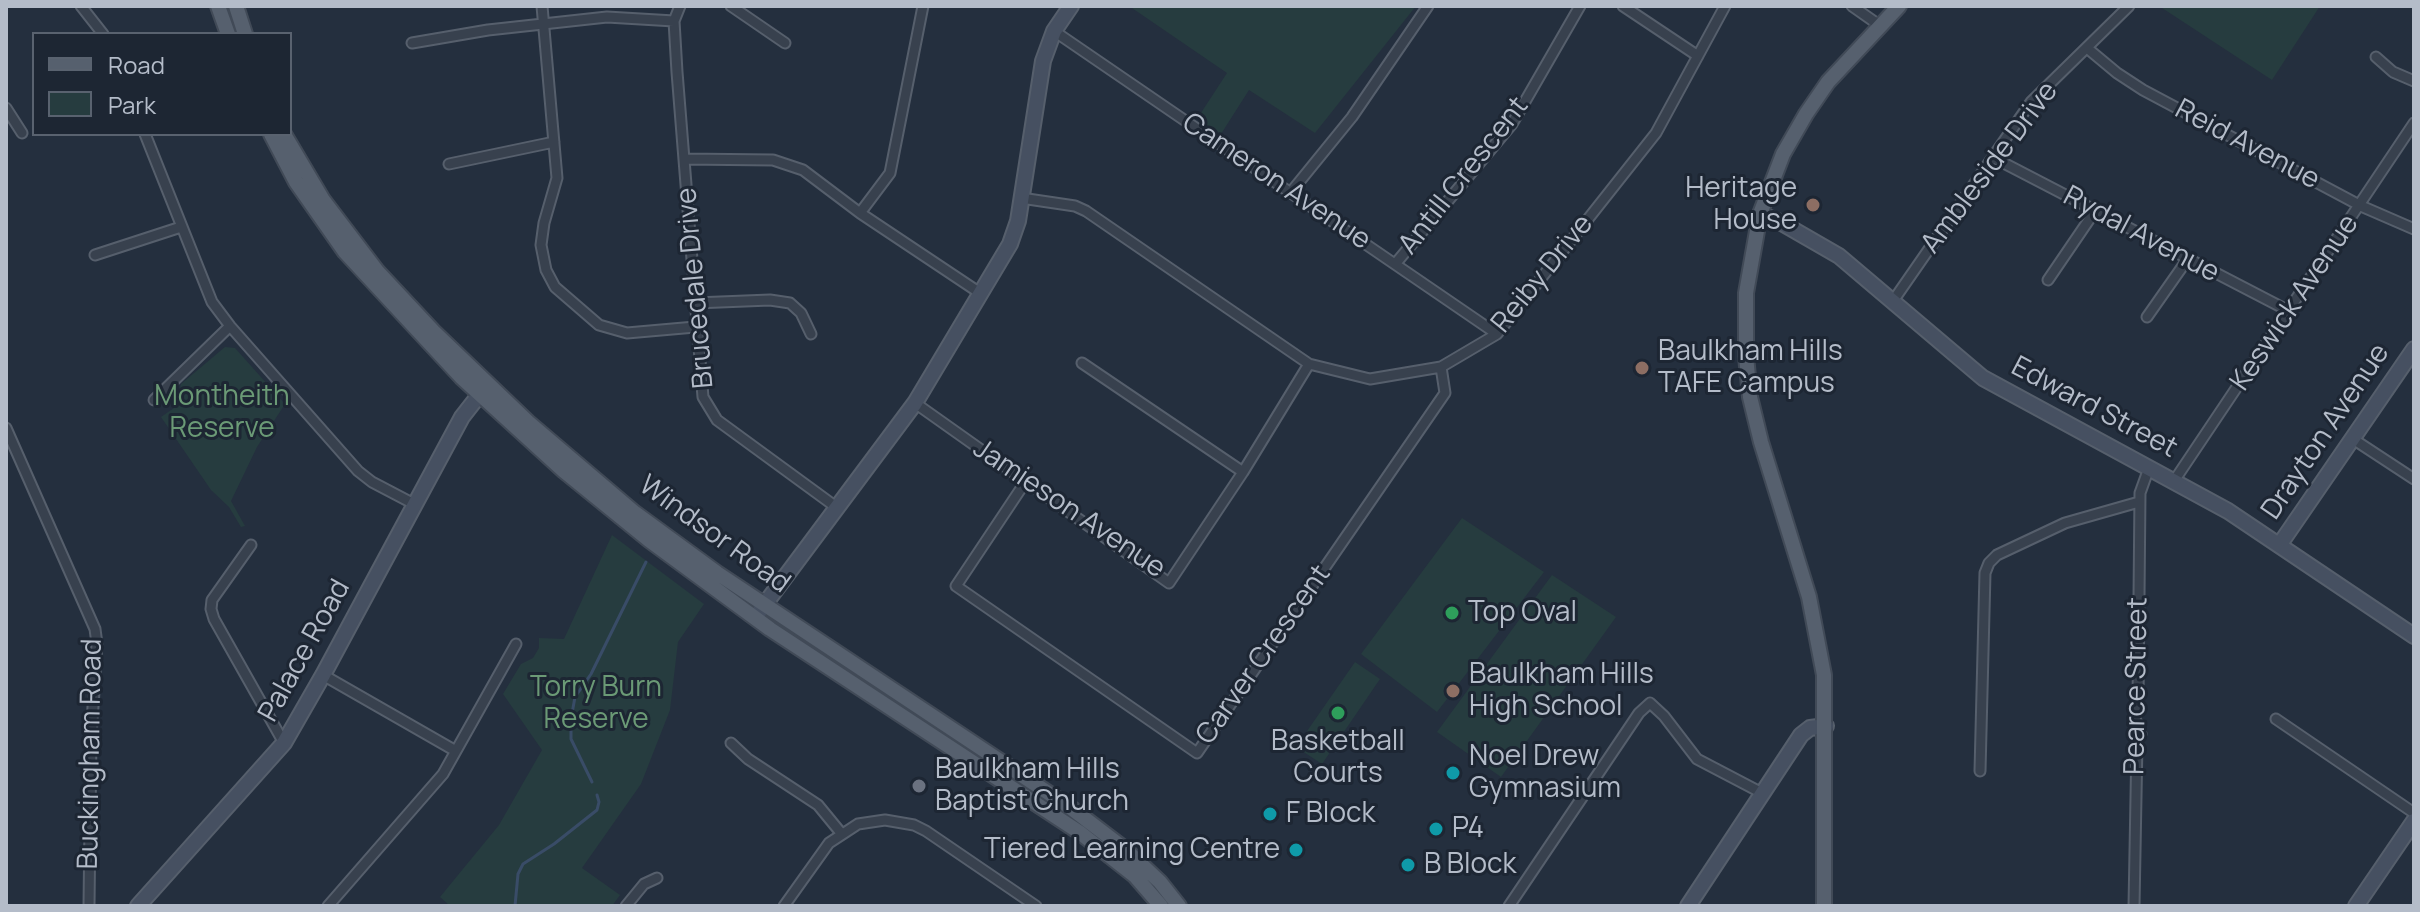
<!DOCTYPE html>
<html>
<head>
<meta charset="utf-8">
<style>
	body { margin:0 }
	#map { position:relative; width:2420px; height:912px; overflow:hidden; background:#242f3e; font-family:Manrope,sans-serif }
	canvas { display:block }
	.frame { position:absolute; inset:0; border:8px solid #b4bcc9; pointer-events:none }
	.legend { position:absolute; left:32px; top:32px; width:260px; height:104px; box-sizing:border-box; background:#1d2633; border:2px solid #59626f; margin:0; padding:10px 14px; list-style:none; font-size:24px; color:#b4bcc9 }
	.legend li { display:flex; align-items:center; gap:16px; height:40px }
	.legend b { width:40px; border:2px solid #59626f }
</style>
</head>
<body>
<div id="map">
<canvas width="2420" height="912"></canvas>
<div class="frame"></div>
<ul class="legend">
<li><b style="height:10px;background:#56606e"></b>Road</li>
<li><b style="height:22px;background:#263c3f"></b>Park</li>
</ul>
</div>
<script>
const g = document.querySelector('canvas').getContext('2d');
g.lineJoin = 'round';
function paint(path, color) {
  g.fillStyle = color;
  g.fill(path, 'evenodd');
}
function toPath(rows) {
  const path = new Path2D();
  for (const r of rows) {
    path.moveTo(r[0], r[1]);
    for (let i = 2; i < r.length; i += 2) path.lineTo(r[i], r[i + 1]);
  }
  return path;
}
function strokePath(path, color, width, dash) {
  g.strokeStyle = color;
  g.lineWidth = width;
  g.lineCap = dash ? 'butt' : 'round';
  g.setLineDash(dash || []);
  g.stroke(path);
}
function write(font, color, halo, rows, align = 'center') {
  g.font = font + ' Manrope,sans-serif';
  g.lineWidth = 6;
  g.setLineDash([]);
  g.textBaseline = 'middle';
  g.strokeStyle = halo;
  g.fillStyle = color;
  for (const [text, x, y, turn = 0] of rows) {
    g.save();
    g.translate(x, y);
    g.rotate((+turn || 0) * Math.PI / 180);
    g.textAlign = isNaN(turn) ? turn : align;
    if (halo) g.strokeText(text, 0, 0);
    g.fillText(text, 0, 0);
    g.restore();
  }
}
paint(toPath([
	[1129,6,1416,6,1315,133,1249,90,1221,134,1197,119,1227,73],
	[2159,6,2320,6,2272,80],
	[225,347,235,348,285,404,257,447,231,501,245,526,241,527,229,507,211,490,161,417,174,408,181,384],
	[1462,518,1544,572,1437,712,1361,654],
	[612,535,704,604,678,642,670,710,641,784,582,868,620,895,612,906,450,906,440,897,499,825,542,750,503,694,521,664,533,658,539,648,539,638,564,639],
	[1552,575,1616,617,1501,777,1437,732],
	[1355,662,1380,679,1322,764,1296,747]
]), '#263c3f');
strokePath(toPath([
	[592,782,571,739,571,719,575,697,591,674,646,562],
	[515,906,518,874,523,864,554,844,597,810,599,802,597,795]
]), '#394c67', 3);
const street = toPath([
	[81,6,103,34],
	[542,6,557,178,544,223,541,245,546,270,555,287,599,325,627,333,695,327],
	[680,6,674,21,677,72,703,397,717,420,836,507],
	[731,6,785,43],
	[1623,6,1698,56],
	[1852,6,1879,25],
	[1054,31,1497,334],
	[412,43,488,30,607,17,674,21],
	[2087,48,2117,73,2143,90,2361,206,2414,229],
	[2376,57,2393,72,2414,81],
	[6,108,22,133],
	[145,134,212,302,230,326,358,471,372,482,414,504],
	[1994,158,2289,311],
	[685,159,773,160,803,170,860,213,980,293],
	[449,164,554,142],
	[1291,192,1352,117,1428,6],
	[1021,198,1075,206,1086,211,1309,364,1370,379,1441,367,1497,334,1656,133,1725,6],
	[860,213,890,173,923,6],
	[95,255,181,227],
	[1396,263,1512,124,1580,6],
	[2048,280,2095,211],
	[1893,301,2031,102,2129,6],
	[695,303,770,300,790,303,801,313,811,334],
	[2147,317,2187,260],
	[1082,363,1243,472],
	[154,400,230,326],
	[915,403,1169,583,1243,472,1309,364],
	[6,428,95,629,97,644,91,738,89,906],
	[2353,439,2414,479],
	[1026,481,956,586,1197,753,1445,393,1441,367],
	[2174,481,2414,123],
	[251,545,212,600,211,609,214,619,284,743],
	[323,675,454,750],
	[2276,719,2414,813],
	[731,743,748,759,818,805,841,833],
	[1980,771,1985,573,1989,563,1997,555,2065,523,2139,502],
	[328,906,443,774,516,644],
	[626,906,644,884,657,878],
	[784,906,829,843,858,824,885,820,914,825,926,831,1036,906],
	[1509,906,1639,713,1650,703,1664,716,1697,759,1762,793],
	[2134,906,2137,742,2141,734,2135,718,2138,702,2140,493,2149,468]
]);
const secondary = toPath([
	[1760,214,1780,222,1839,256,1983,378,2228,511,2414,636],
	[2280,544,2414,349],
	[759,612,915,403,1010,244,1018,221,1043,61,1054,31,1071,6],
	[138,906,284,743,323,675,462,417,480,394],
	[1688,906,1801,735,1810,728,1826,726],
	[2356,906,2414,821]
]);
const primary = toPath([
	[218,6,228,34],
	[236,6,245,34],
	[271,134,296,182,345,252,461,377,564,471,649,540,770,629,1079,832,1135,876,1161,906],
	[284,134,323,200,377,271,433,331,528,422,635,513,717,573,1071,808,1126,850,1160,882,1179,906],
	[1824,906,1824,675,1809,597,1761,442,1750,397,1746,356,1746,293,1760,214,1783,154,1806,114,1828,82,1899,6]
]);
strokePath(street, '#565f6c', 13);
strokePath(secondary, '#565f6c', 18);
strokePath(primary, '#414a57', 18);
strokePath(street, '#38414e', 9);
strokePath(secondary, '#465061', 14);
strokePath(primary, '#56606e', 14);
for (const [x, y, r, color] of [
	[1813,205,8,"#8d6e63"],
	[1642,368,8,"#8d6e63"],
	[1452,613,8,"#2e9e5b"],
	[1453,691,8,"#8d6e63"],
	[1338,713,8,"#2e9e5b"],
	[1453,773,8,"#0f9aa8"],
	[919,786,8,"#6b7280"],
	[1270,814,8,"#0f9aa8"],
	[1436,829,8,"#0f9aa8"],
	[1296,850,8,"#0f9aa8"],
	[1408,865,8,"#0f9aa8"]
]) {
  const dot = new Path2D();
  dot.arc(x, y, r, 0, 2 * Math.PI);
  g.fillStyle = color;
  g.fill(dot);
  strokePath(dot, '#1d2633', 3);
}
write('28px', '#b4bcc9', '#1d2633', [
	["Reid Avenue",2247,145,28],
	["Ambleside Drive",1990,168,-53],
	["Antill Crescent",1464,176,-52],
	["Cameron Avenue",1276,182,34],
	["Rydal Avenue",2141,235,28],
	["Reiby Drive",1543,274,-51],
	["Brucedale Drive",696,288,-95],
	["Keswick Avenue",2295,303,-56],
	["Edward Street",2094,408,28],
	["Drayton Avenue",2326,432,-56],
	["Jamieson Avenue",1069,509,34],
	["Windsor Road",714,535,36],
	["Palace Road",305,651,-61],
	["Carver Crescent",1264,655,-55],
	["Pearce Street",2137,686,-89],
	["Buckingham Road",91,754,-89]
]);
write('28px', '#b4bcc9', '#1d2633', [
	["Heritage",1797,189,"right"],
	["House",1797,221,"right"],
	["Baulkham Hills",1658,352],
	["TAFE Campus",1658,384],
	["Top Oval",1468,613],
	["Baulkham Hills",1469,675],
	["High School",1469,707],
	["Basketball",1338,742,"center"],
	["Courts",1338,774,"center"],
	["Noel Drew",1469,757],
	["Gymnasium",1469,789],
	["Baulkham Hills",935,770],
	["Baptist Church",935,802],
	["F Block",1286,814],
	["P4",1452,829],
	["Tiered Learning Centre",1280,850,"right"],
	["B Block",1424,865]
], 'left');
write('28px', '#6b9a76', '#1d2633', [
	["Montheith",222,397],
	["Reserve",222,429],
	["Torry Burn",596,688],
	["Reserve",596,720]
]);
</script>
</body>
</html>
